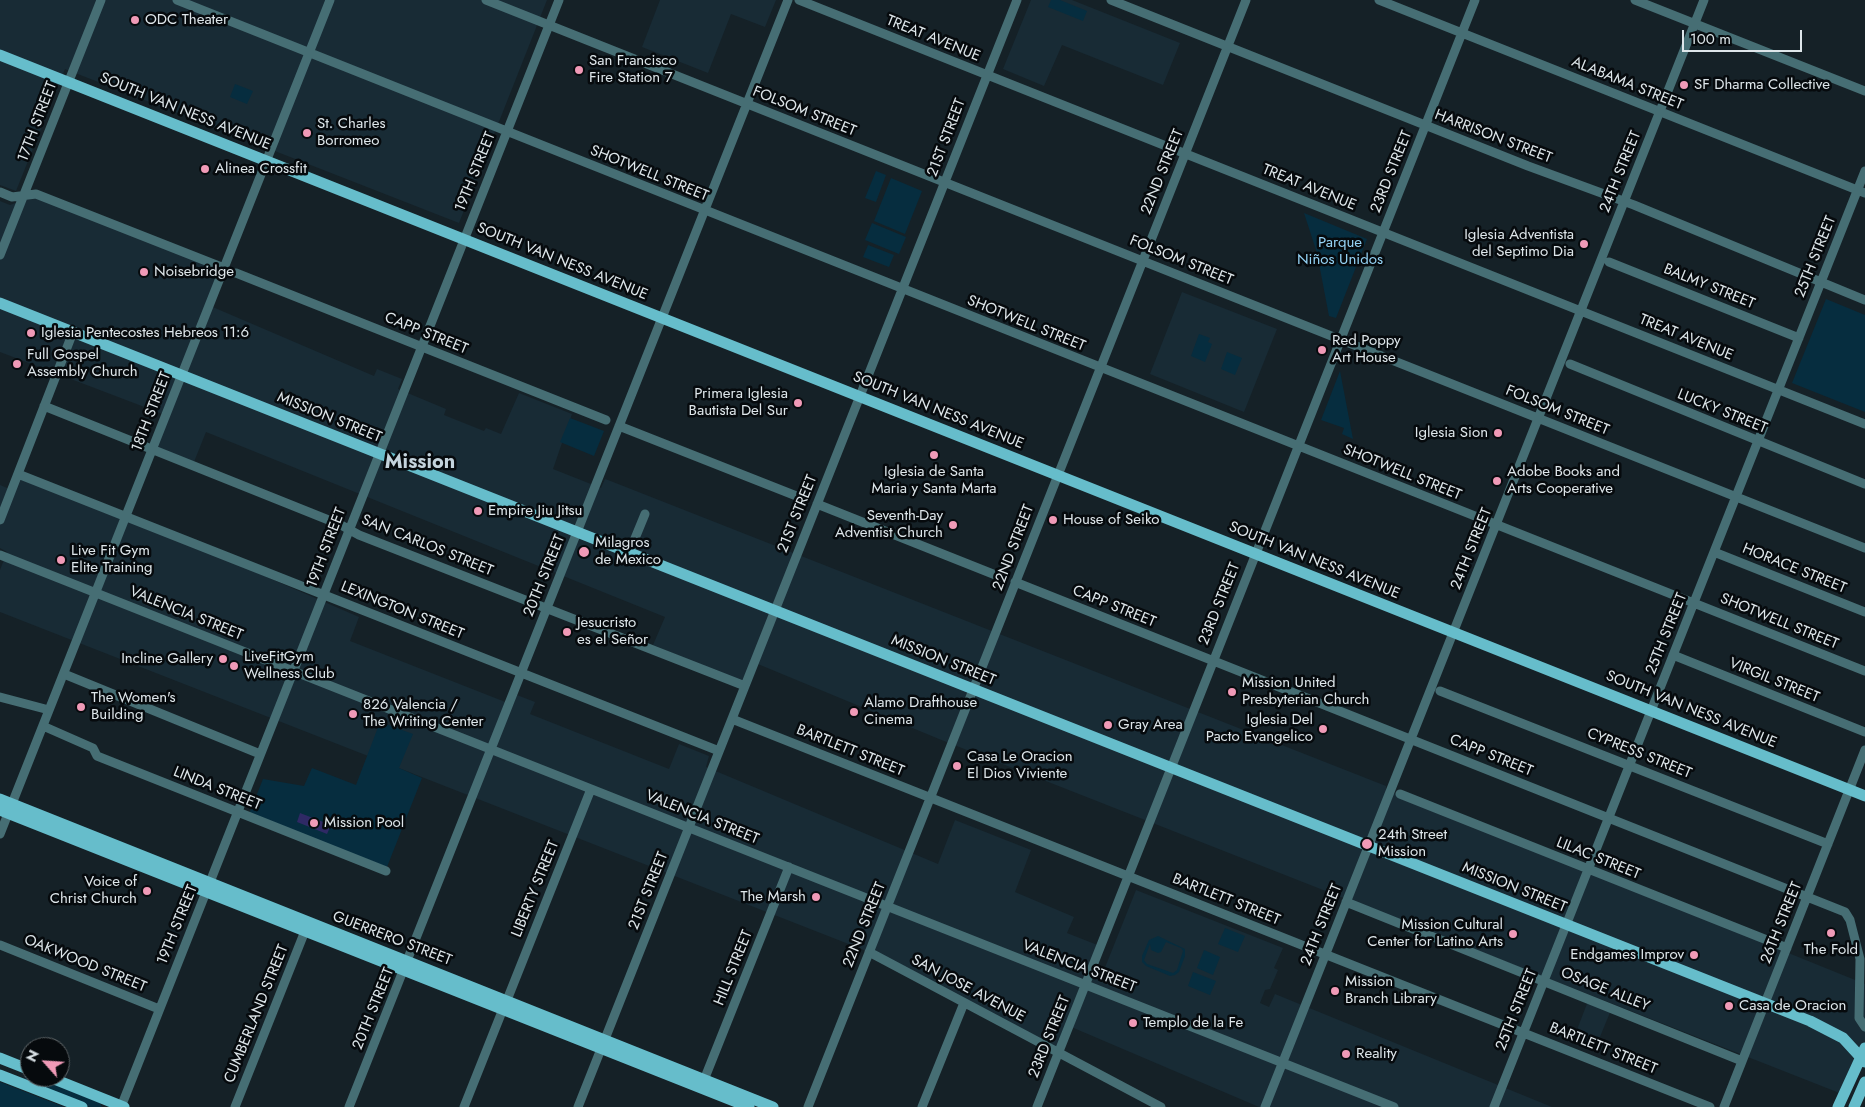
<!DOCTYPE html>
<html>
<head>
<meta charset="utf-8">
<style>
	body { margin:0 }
	#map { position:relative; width:1865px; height:1107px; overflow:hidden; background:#152127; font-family:Jost,sans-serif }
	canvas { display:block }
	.north { position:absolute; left:20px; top:1037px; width:50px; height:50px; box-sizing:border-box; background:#060a0d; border:1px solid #5c6265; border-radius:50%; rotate:296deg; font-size:14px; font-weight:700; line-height:20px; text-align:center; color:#dee6ea }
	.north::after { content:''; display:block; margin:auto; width:18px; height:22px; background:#f09ab7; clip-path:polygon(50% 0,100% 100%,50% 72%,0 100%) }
	.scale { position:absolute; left:1682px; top:30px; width:120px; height:22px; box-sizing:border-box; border:2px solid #dee6ea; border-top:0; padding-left:6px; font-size:15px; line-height:18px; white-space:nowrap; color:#dee6ea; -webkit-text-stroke:4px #060a0d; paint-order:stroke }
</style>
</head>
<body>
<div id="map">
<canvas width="1865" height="1107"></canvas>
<div class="north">N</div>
<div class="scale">100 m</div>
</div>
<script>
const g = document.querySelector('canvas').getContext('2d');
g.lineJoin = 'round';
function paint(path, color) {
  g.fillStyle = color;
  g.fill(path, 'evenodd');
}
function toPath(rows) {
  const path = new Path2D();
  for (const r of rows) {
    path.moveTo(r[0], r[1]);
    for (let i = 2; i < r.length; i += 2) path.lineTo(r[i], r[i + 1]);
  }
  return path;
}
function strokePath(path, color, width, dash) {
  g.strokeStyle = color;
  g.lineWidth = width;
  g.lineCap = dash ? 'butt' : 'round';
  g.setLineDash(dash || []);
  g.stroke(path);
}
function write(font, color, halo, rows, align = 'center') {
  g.font = font + ' Jost,sans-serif';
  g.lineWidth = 5;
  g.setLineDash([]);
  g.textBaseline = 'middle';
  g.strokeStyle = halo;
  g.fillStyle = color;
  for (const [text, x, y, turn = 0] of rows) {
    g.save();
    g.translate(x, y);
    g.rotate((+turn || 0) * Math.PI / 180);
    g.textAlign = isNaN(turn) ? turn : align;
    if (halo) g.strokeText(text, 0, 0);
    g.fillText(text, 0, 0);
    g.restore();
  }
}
paint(toPath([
	[0,0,547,0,459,223,65,69,16,191,0,185],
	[660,0,776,0,765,27,731,14,708,73,642,47],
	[1031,0,1072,0,1180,43,1163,85,1062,45,1044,86,1003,69],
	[38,195,222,268,208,305,374,376,377,369,402,379,398,389,446,409,444,415,484,431,486,428,501,434,519,393,572,414,553,469,601,488,605,479,608,480,1386,786,1386,790,1865,984,1865,1044,1842,1094,939,739,753,662,744,683,653,645,665,617,206,432,194,462,156,447,168,416,0,352,0,201,10,205],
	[1182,292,1277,329,1244,412,1150,374],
	[18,474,126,516,359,617,350,641,513,705,517,695,535,702,530,714,669,769,679,744,709,756,706,767,938,864,955,820,1031,850,1015,892,1074,917,1067,933,1100,946,1091,971,1102,975,1136,890,1283,948,1274,968,1278,970,1270,989,1265,990,1260,1003,1269,1007,1275,994,1552,1107,1259,1107,1069,1026,1058,1054,869,952,0,612,0,570,7,552,0,548,0,485,12,490],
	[1588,1001,1611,1010,1595,1049,1573,1040]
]), '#182b35');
paint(toPath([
	[1051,0,1060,0,1087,11,1083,21,1048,7],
	[235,84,253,91,247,104,230,97],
	[876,171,886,175,876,202,865,198],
	[891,178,922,191,905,234,874,221],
	[1304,213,1367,239,1336,318,1329,316,1317,253],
	[872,223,906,237,899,254,865,240],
	[868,245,894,255,889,267,863,257],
	[1826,299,1865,315,1865,412,1792,383],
	[1199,334,1210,338,1208,342,1212,344,1205,362,1191,356],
	[1227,352,1242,358,1235,375,1221,369],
	[1340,371,1353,439,1342,434,1344,428,1321,420],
	[570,418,604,431,594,456,560,442],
	[380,722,413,734,399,768,422,778,387,867,249,814,263,779,304,786,312,768,356,785],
	[1225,928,1245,936,1238,952,1218,944],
	[1158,936,1185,949,1185,956,1179,972,1175,975,1170,976,1146,966,1142,962,1142,956,1149,940],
	[1166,942,1181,948,1183,951,1177,970,1173,973,1147,964,1144,960,1150,944,1151,950,1158,953,1161,952],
	[1204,950,1220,957,1213,975,1197,968],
	[1193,972,1216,981,1210,995,1188,986],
	[25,1075,30,1075,100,1103,102,1107,90,1107,26,1082],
	[0,1082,64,1107,0,1107]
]), '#062d3f');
paint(toPath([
	[300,813,331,825,327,834,297,822]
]), '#2f2965');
strokePath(toPath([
	[177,0,1865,671],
	[486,0,1865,548],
	[799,0,1865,424],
	[1111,0,1528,166,1634,205,1865,300],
	[1379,0,1865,193],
	[1635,0,1865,91],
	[0,192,12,197,36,194,224,268],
	[0,255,101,0],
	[1609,262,1799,338],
	[236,273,606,420],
	[1570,364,1865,484],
	[44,406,341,525,359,535,745,686],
	[619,426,804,499],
	[18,474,719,751],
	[817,504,1003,578],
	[0,520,73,332],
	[1714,552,1865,612],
	[629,553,645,514],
	[0,555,1394,1107],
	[1015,582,1845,912,1850,920,1860,959,1859,1018,1865,1027],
	[1673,655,1865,732],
	[64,674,260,754],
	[1440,691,1828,844],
	[0,697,49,710],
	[732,719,1710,1107],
	[43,726,93,748,97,756,386,871],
	[1400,794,1787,948],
	[0,834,330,0],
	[1346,902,1742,1061],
	[0,945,159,1009],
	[869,952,1161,1107],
	[507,1000,591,789],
	[605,1039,1017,0],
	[704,1080,789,867],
	[121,1107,559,0],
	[235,1107,305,931],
	[349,1107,788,0],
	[464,1107,503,1009],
	[578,1107,601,1049],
	[808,1107,1246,0],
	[922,1107,964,1003],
	[1037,1107,1475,0],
	[1265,1107,1704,0],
	[1494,1107,1865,171],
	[1724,1107,1865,750]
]), '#466e74', 9);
strokePath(toPath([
	[0,55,1865,796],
	[0,303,1810,1021,1843,1038,1865,1062],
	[0,799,773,1107],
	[0,810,749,1107],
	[0,1058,30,1070],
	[0,1075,82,1107],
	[49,1077,124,1107],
	[1838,1107,1865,1048],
	[1854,1107,1865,1082]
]), '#66bdcb', 11);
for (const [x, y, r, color] of [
	[135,20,5,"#f09ab7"],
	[579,70,5,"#f09ab7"],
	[1684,85,5,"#f09ab7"],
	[307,133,5,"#f09ab7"],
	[205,169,5,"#f09ab7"],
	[1584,244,5,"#f09ab7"],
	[144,272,5,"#f09ab7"],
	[31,333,5,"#f09ab7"],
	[1322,350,5,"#f09ab7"],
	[17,364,5,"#f09ab7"],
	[798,403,5,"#f09ab7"],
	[1498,433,5,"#f09ab7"],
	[934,455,5,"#f09ab7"],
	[1497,481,5,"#f09ab7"],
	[478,511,5,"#f09ab7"],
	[1053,520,5,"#f09ab7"],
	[953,525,5,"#f09ab7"],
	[584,552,6,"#f09ab7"],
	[61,560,5,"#f09ab7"],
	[567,632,5,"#f09ab7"],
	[223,659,5,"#f09ab7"],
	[234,666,5,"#f09ab7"],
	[1232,692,5,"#f09ab7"],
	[81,707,5,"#f09ab7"],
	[854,712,5,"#f09ab7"],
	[353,714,5,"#f09ab7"],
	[1108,725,5,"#f09ab7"],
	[1323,729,5,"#f09ab7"],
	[957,766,5,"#f09ab7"],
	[314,823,5,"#f09ab7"],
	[1367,844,6,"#f09ab7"],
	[147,891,5,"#f09ab7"],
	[816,897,5,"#f09ab7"],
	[1831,933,5,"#f09ab7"],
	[1513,934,5,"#f09ab7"],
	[1694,955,5,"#f09ab7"],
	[1335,991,5,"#f09ab7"],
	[1729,1006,5,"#f09ab7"],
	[1133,1023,5,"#f09ab7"],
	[1346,1054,5,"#f09ab7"]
]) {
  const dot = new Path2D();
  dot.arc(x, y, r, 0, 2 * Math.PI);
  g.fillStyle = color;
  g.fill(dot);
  strokePath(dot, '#060a0d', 2);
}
write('15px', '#dee6ea', '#060a0d', [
	["ODC Theater",145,20],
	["San Francisco",589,61],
	["Fire Station 7",589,78],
	["SF Dharma Collective",1694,85],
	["St. Charles",317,124],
	["Borromeo",317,141],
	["Alinea Crossfit",215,169],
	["Iglesia Adventista",1574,235,"right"],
	["del Septimo Dia",1574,252,"right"],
	["Noisebridge",154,272],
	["Iglesia Pentecostes Hebreos 11:6",41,333],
	["Red Poppy",1332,341],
	["Art House",1332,358],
	["Full Gospel",27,355],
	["Assembly Church",27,372],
	["Primera Iglesia",788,394,"right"],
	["Bautista Del Sur",788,411,"right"],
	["Iglesia Sion",1488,433,"right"],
	["Iglesia de Santa",934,472,"center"],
	["Maria y Santa Marta",934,489,"center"],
	["Adobe Books and",1507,472],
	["Arts Cooperative",1507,489],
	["Empire Jiu Jitsu",488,511],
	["Seventh-Day",943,516,"right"],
	["Adventist Church",943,533,"right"],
	["House of Seiko",1063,520],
	["Milagros",595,543],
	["de Mexico",595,560],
	["Live Fit Gym",71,551],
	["Elite Training",71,568],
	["Jesucristo",577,623],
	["es el Señor",577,640],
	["LiveFitGym",244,657],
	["Wellness Club",244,674],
	["Incline Gallery",213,659,"right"],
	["Mission United",1242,683],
	["Presbyterian Church",1242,700],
	["The Women's",91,698],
	["Building",91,715],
	["Alamo Drafthouse",864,703],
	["Cinema",864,720],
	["826 Valencia /",363,705],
	["The Writing Center",363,722],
	["Iglesia Del",1313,720,"right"],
	["Pacto Evangelico",1313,737,"right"],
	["Gray Area",1118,725],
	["Casa Le Oracion",967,757],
	["El Dios Viviente",967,774],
	["Mission Pool",324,823],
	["24th Street",1378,835],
	["Mission",1378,852],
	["Voice of",137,882,"right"],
	["Christ Church",137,899,"right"],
	["The Marsh",806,897,"right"],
	["Mission Cultural",1503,925,"right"],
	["Center for Latino Arts",1503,942,"right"],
	["The Fold",1831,950,"center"],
	["Endgames Improv",1684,955,"right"],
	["Mission",1345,982],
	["Branch Library",1345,999],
	["Casa de Oracion",1739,1006],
	["Templo de la Fe",1143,1023],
	["Reality",1356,1054]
], 'left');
write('15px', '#dee6ea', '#060a0d', [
	["TREAT AVENUE",933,39,22],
	["ALABAMA STREET",1627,84,22],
	["SOUTH VAN NESS AVENUE",185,112,22],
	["FOLSOM STREET",804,112,22],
	["17TH STREET",38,122,-69],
	["HARRISON STREET",1493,137,21],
	["21ST STREET",947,138,-69],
	["19TH STREET",476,172,-68],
	["22ND STREET",1163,172,-68],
	["23RD STREET",1392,172,-68],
	["24TH STREET",1621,172,-68],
	["SHOTWELL STREET",649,174,22],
	["TREAT AVENUE",1309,188,22],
	["25TH STREET",1816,257,-68],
	["FOLSOM STREET",1181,261,22],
	["SOUTH VAN NESS AVENUE",562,262,22],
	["BALMY STREET",1709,287,22],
	["SHOTWELL STREET",1026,324,22],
	["CAPP STREET",426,334,22],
	["TREAT AVENUE",1686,338,22],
	["SOUTH VAN NESS AVENUE",938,411,22],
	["FOLSOM STREET",1557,411,22],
	["18TH STREET",152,412,-69],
	["LUCKY STREET",1722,412,22],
	["MISSION STREET",329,418,22],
	["SHOTWELL STREET",1402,473,22],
	["21ST STREET",798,514,-68],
	["SAN CARLOS STREET",427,546,22],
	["19TH STREET",327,548,-69],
	["22ND STREET",1014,548,-69],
	["24TH STREET",1472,549,-68],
	["SOUTH VAN NESS AVENUE",1314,561,22],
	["HORACE STREET",1794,569,22],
	["20TH STREET",545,576,-68],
	["23RD STREET",1220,604,-68],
	["CAPP STREET",1114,607,22],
	["LEXINGTON STREET",402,611,22],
	["VALENCIA STREET",186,614,22],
	["SHOTWELL STREET",1779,622,22],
	["25TH STREET",1667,634,-68],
	["MISSION STREET",943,661,22],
	["VIRGIL STREET",1774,681,22],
	["SOUTH VAN NESS AVENUE",1691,710,22],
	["BARTLETT STREET",850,751,22],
	["CYPRESS STREET",1639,754,22],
	["CAPP STREET",1491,756,22],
	["LINDA STREET",217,789,22],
	["VALENCIA STREET",702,818,22],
	["LILAC STREET",1598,859,22],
	["MISSION STREET",1514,888,22],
	["LIBERTY STREET",536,889,-68],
	["21ST STREET",649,891,-68],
	["BARTLETT STREET",1226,900,22],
	["26TH STREET",1782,923,-68],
	["19TH STREET",178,925,-68],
	["22ND STREET",865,925,-68],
	["24TH STREET",1322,925,-68],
	["GUERRERO STREET",392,939,21],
	["OAKWOOD STREET",85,964,22],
	["VALENCIA STREET",1079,967,21],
	["HILL STREET",734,968,-68],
	["SAN JOSE AVENUE",968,989,28],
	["OSAGE ALLEY",1605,990,22],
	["20TH STREET",374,1009,-68],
	["25TH STREET",1517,1010,-68],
	["CUMBERLAND STREET",257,1014,-68],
	["23RD STREET",1050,1037,-68],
	["BARTLETT STREET",1603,1049,22]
]);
write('15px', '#95d3f5', '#060a0d', [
	["Parque",1340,243],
	["Niños Unidos",1340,260]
]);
write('bold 20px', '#c4d3dc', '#060a0d', [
	["Mission",420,463]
]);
</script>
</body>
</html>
